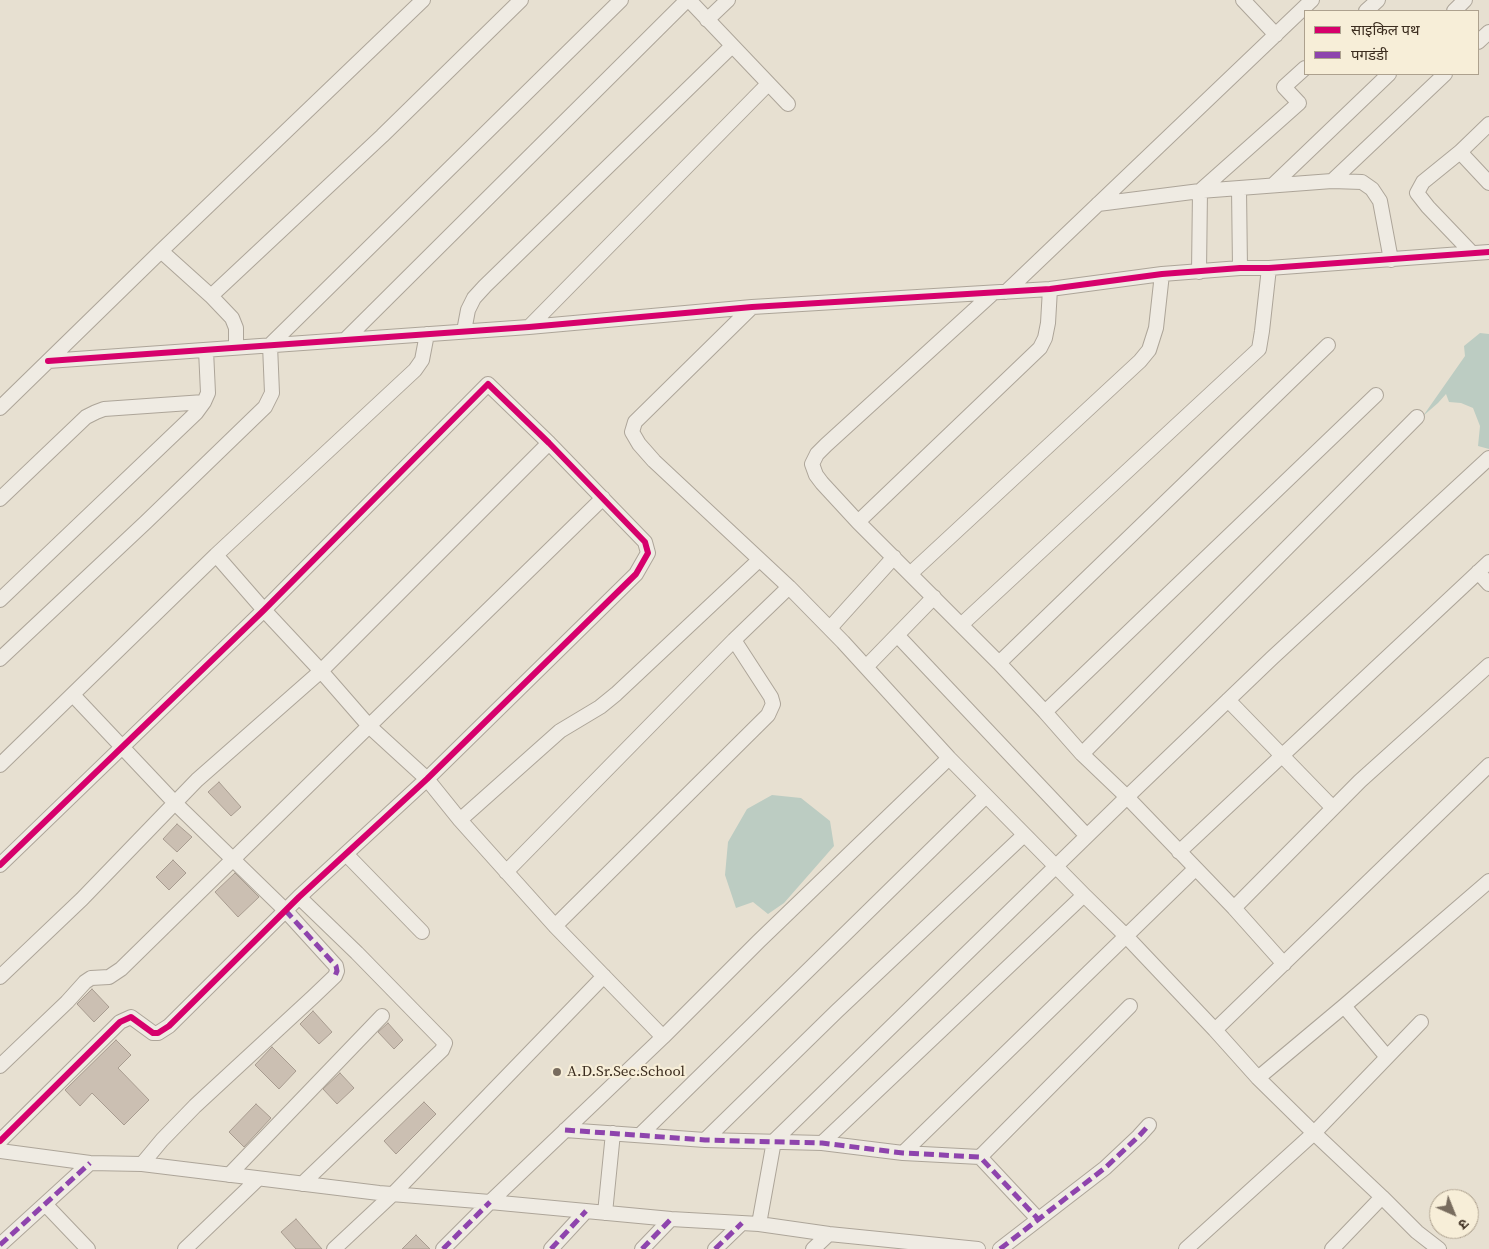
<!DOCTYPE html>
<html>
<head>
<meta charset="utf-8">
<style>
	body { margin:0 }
	#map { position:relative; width:1489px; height:1249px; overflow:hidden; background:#e7e0d1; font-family:"Source Serif 4","Noto Sans Devanagari",serif }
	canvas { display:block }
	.legend { position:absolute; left:1304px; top:10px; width:175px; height:65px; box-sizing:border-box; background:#f7eed8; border:1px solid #ada18e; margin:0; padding:6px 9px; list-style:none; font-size:15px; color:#3d2e20 }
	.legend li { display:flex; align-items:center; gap:10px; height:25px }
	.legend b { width:25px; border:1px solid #ada18e }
	.north { position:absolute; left:1429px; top:1189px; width:50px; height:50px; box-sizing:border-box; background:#f7eed8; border:1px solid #ada18e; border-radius:50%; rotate:136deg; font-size:14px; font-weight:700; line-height:20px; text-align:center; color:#3d2e20 }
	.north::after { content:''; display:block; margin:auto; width:18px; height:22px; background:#786c5e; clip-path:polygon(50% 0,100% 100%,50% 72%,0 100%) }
</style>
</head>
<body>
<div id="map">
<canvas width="1489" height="1249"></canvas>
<ul class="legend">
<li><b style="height:6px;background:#d6006c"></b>साइकिल पथ</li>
<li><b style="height:6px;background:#8e44ad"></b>पगडंडी</li>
</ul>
<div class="north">उ</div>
</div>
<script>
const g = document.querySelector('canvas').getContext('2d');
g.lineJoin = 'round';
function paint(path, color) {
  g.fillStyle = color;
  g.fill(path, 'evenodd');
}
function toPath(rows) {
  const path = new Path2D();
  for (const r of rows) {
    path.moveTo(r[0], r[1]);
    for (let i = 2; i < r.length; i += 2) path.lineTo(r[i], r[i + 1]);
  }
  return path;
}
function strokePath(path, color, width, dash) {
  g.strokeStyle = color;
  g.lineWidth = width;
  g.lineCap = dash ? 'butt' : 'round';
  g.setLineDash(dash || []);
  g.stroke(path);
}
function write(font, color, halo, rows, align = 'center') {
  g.font = font + ' "Source Serif 4",serif';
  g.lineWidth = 4.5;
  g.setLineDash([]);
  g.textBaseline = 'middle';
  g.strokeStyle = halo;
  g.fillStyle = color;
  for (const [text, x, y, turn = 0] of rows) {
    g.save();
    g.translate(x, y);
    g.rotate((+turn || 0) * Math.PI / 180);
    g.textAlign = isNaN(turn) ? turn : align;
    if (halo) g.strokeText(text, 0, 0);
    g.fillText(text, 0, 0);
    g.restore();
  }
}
paint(toPath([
	[1480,333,1489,334,1489,449,1478,446,1480,426,1473,408,1461,403,1449,402,1446,394,1438,403,1423,416,1465,356,1464,346],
	[772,795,801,798,830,821,834,846,784,903,768,914,753,902,736,908,725,875,728,842,747,809]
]), '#bcccc2');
const building = toPath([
	[219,782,241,807,231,816,208,792,219,782],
	[177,824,192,837,177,852,163,839,177,824],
	[173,860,186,873,169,890,156,877,173,860],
	[235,873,259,897,238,917,215,892,235,873],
	[92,989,109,1007,94,1022,77,1004,92,989],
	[313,1011,332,1032,319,1044,300,1024,313,1011],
	[388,1023,403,1040,394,1049,378,1032,388,1023],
	[116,1040,131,1055,118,1068,149,1100,124,1125,92,1093,80,1106,65,1090,116,1040],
	[272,1047,296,1071,279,1089,255,1065,272,1047],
	[340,1073,354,1088,337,1104,323,1089,340,1073],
	[424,1102,436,1114,396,1154,384,1141,424,1102],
	[256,1104,271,1118,244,1147,229,1132,256,1104],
	[296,1219,322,1249,296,1249,281,1232,296,1219],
	[416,1235,430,1249,402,1249,416,1235]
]);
paint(building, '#cbbfb2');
strokePath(building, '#a89c90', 1);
const street = toPath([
	[689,0,788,104],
	[1243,0,1276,35],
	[1366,11,1378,0],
	[1454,11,1465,0],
	[707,20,728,0],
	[1478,42,1489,32],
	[1460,152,1489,183],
	[1332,181,1445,74],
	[1273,185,1389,74],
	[1239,189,1240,268],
	[1098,204,1200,191,1332,181,1362,182,1372,189,1380,201,1391,260],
	[161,251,211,296,232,318,236,328,236,347],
	[1472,253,1428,207,1417,193,1423,182,1460,152,1489,124],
	[1199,272,1200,191,1299,103,1284,87,1305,68],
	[1006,292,1312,0],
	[993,293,826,445,817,454,812,464,816,475,822,483,858,522,999,663,1045,712,1082,754,1127,797,1234,908,1284,964],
	[211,296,382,136,521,0],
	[752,307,635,422,632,432,639,444,654,461,789,587,843,642,949,758,1084,895,1126,936,1215,1030,1258,1078,1314,1133,1382,1197,1417,1232,1439,1249],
	[529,327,768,84],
	[464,331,468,310,474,298,485,286,732,46],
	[345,340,687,0],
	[48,361,529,327,752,307,1050,289,1162,274,1240,268,1269,268,1489,252],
	[0,408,161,251,423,0],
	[0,499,86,417,96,412,104,409,204,402],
	[858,522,1040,348,1045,338,1048,323,1050,289],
	[216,555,264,610,321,671,369,726,427,779,460,820,555,926,663,1037],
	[1478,572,1489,584],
	[910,574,1140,361,1149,350,1156,328,1162,274],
	[0,600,196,413,204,402,208,393,206,350],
	[961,625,1259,349,1262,331,1269,268],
	[830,628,894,557],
	[897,635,1087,836],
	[0,659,146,522,265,407,272,393,270,345,621,0],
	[999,663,1328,345],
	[866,667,934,597],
	[73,695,175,803,285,910,336,966,337,971,335,976,313,997,195,1106,162,1140,142,1164],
	[1228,700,1333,808],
	[1045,712,1376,395],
	[1082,754,1417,417],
	[0,765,216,555,415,370,422,360,427,334],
	[460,820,560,731,600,707,616,694,759,560],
	[1179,852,1489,562],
	[346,854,422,932],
	[0,865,264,610,488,384,549,443,645,542,648,553,636,574,427,779,299,897,169,1026,158,1033,153,1033,131,1017,120,1022,0,1141],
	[506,872,734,640,789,587],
	[299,897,357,953,445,1043,442,1050,302,1184],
	[1234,908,1360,781,1489,665],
	[555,926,768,715,773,704,771,697,734,640],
	[0,977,82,899,197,780,321,671,549,443],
	[1344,1006,1387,1057],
	[1215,1030,1489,765],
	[0,1066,67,1002,85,982,91,978,109,977,121,969,369,726,603,498],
	[1258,1078,1344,1006,1489,881],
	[565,1130,705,1140,822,1143,903,1153,980,1157,1038,1219],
	[640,1135,986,796],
	[705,1140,837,1011,1024,835],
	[822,1143,1084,895],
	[0,1151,90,1163,142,1164,379,1193,490,1202,671,1219,759,1224,829,1234,978,1249],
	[903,1153,1195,869],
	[980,1157,1130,1006],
	[229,1175,382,1016],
	[45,1204,88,1249],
	[605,1213,613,1133],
	[759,1224,774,1141,1127,797,1272,658,1489,458],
	[0,1245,90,1163],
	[185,1249,258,1179],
	[334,1249,393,1194,604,976],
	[443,1249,490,1202,663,1037,759,941,949,758],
	[551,1249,586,1211],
	[642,1249,671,1219],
	[715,1249,742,1223],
	[813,1249,829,1234],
	[1000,1249,1105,1168,1139,1136,1149,1125],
	[1186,1249,1314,1133,1421,1022],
	[1332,1249,1382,1197]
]);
strokePath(street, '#ada599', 16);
strokePath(street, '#efebe3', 14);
strokePath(toPath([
	[285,910,336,966,337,971,335,976],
	[565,1130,705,1140,822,1143,903,1153,980,1157,1038,1219],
	[0,1245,90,1163],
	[443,1249,490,1202],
	[551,1249,586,1211],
	[642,1249,671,1219],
	[715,1249,742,1223],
	[1000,1249,1105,1168,1139,1136,1149,1125]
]), '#8e44ad', 5, [10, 5]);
strokePath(toPath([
	[48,361,529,327,752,307,1050,289,1162,274,1240,268,1269,268,1489,252],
	[0,865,264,610,488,384,549,443,645,542,648,553,636,574,427,779,299,897,169,1026,158,1033,153,1033,131,1017,120,1022,0,1141]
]), '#d6006c', 6);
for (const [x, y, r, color] of [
	[557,1072,5,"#786c5e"]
]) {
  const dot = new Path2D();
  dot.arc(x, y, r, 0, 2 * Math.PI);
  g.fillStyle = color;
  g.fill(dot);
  strokePath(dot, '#f7eed8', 2);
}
write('15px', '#3d2e20', '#f7eed8', [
	["A.D.Sr.Sec.School",567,1072]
], 'left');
</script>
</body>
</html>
